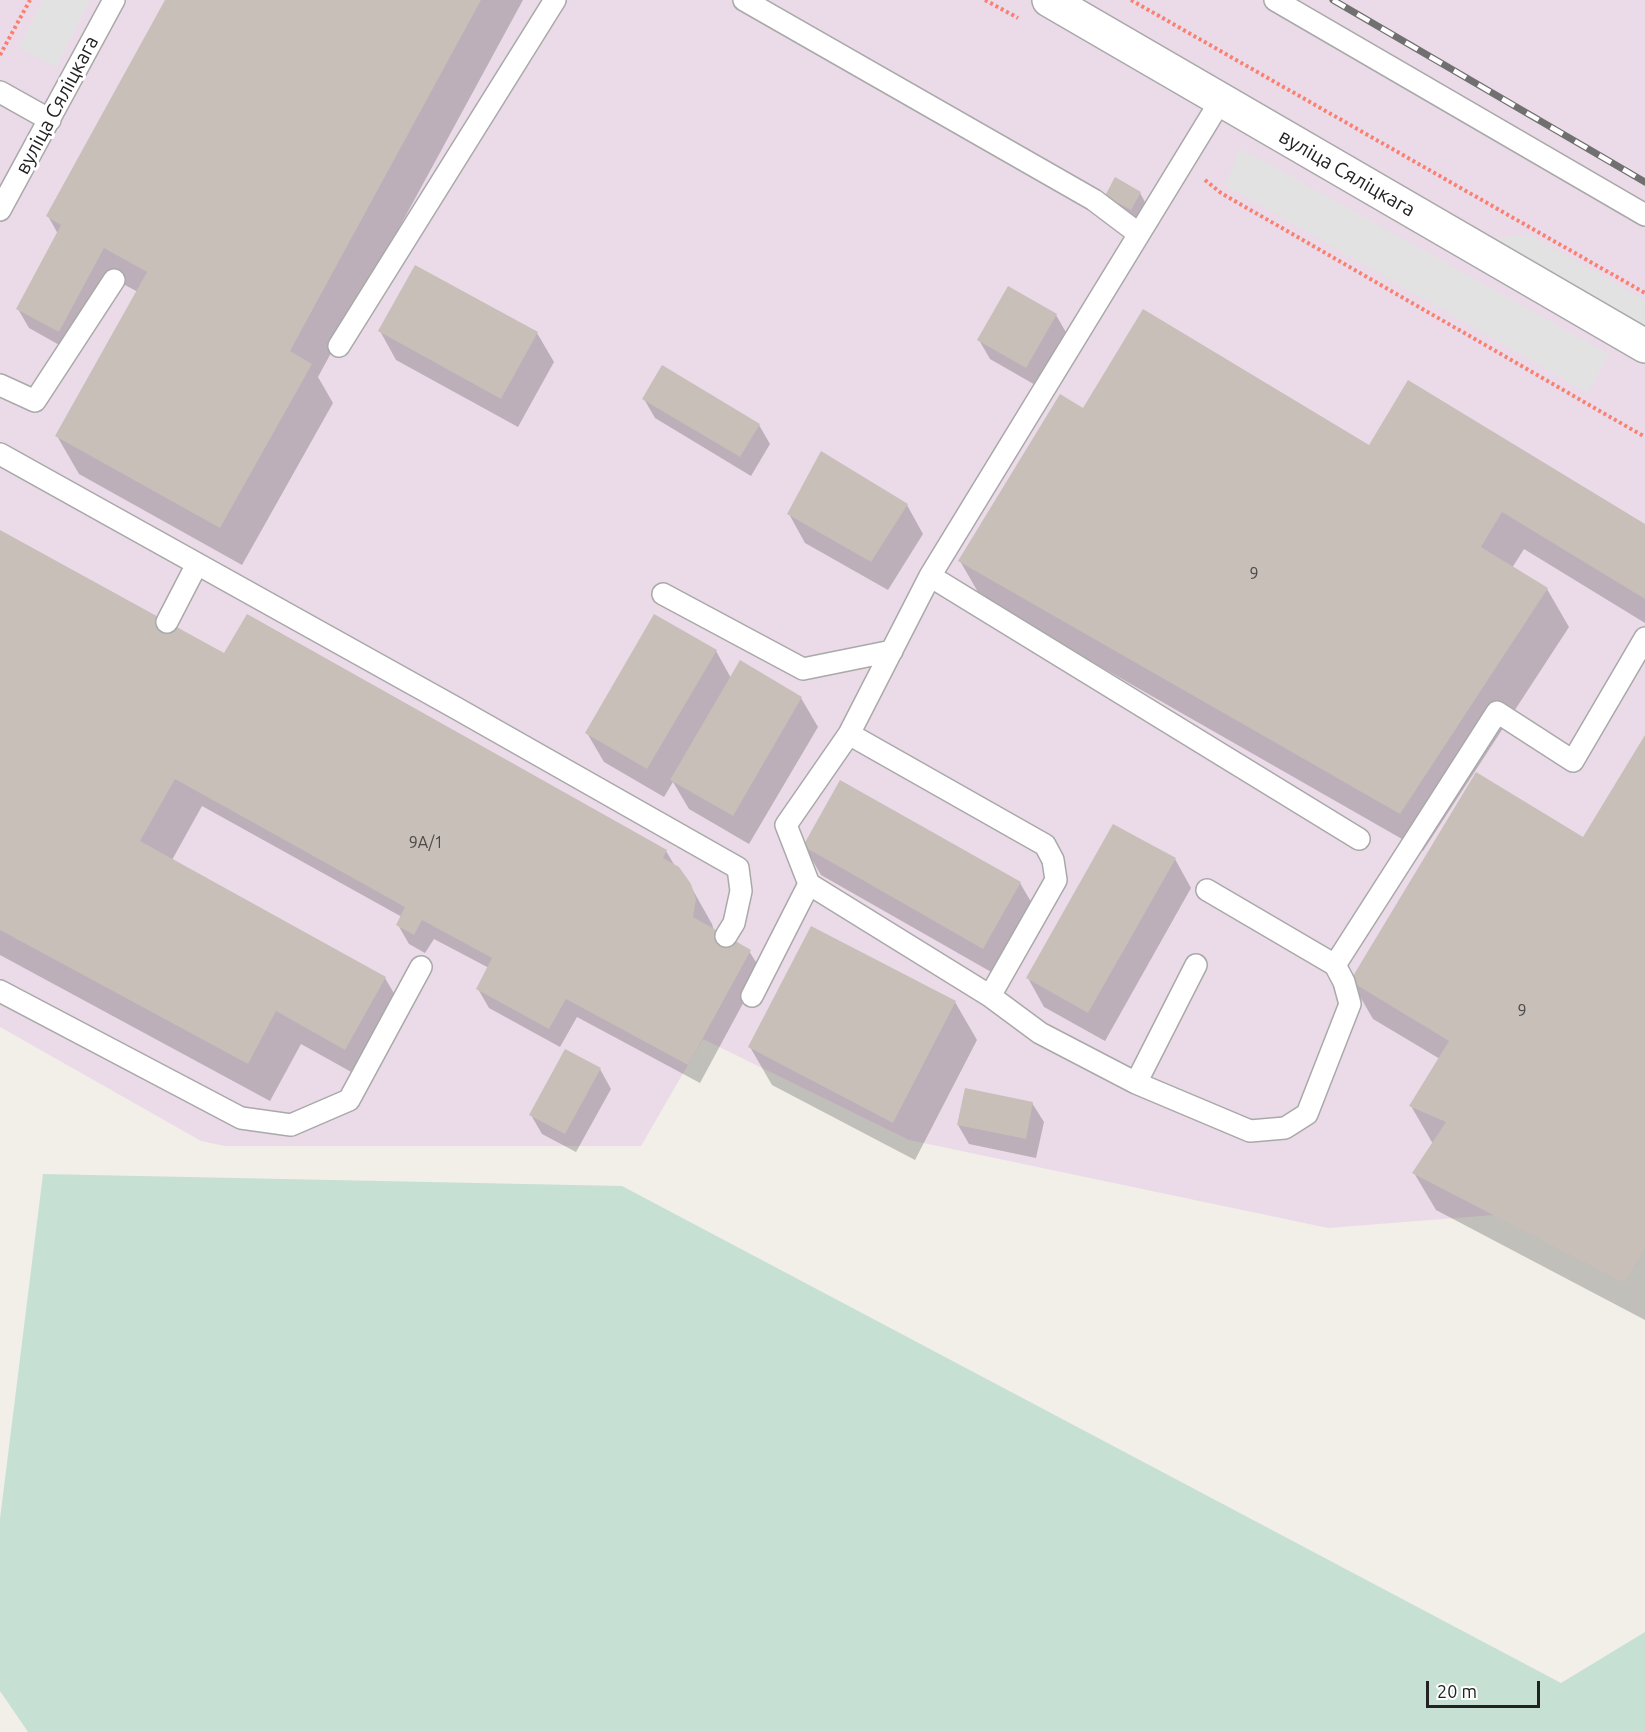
<!DOCTYPE html>
<html>
<head>
<meta charset="utf-8">
<style>
	body { margin:0 }
	#map { position:relative; width:1645px; height:1732px; overflow:hidden; background:#f2efe9; font-family:Ubuntu,sans-serif }
	canvas { display:block }
	.scale { position:absolute; left:1426px; top:1681px; width:114px; height:27px; box-sizing:border-box; border:3px solid #222; border-top:0; padding-left:8px; font-size:18px; line-height:21px; white-space:nowrap; color:#222; -webkit-text-stroke:4px #fff; paint-order:stroke }
</style>
</head>
<body>
<div id="map">
<canvas width="1645" height="1732"></canvas>
<div class="scale">20 m</div>
</div>
<script>
const g = document.querySelector('canvas').getContext('2d');
g.lineJoin = 'round';
function paint(path, color) {
  g.fillStyle = color;
  g.fill(path, 'evenodd');
}
function toPath(rows) {
  const path = new Path2D();
  for (const r of rows) {
    path.moveTo(r[0], r[1]);
    for (let i = 2; i < r.length; i += 2) path.lineTo(r[i], r[i + 1]);
  }
  return path;
}
function strokePath(path, color, width, dash) {
  g.strokeStyle = color;
  g.lineWidth = width;
  g.lineCap = dash ? 'butt' : 'round';
  g.setLineDash(dash || []);
  g.stroke(path);
}
function write(font, color, halo, rows, align = 'center') {
  g.font = font + ' Ubuntu,sans-serif';
  g.lineWidth = 6;
  g.setLineDash([]);
  g.textBaseline = 'middle';
  g.strokeStyle = halo;
  g.fillStyle = color;
  for (const [text, x, y, turn = 0] of rows) {
    g.save();
    g.translate(x, y);
    g.rotate((+turn || 0) * Math.PI / 180);
    g.textAlign = isNaN(turn) ? turn : align;
    if (halo) g.strokeText(text, 0, 0);
    g.fillText(text, 0, 0);
    g.restore();
  }
}
paint(toPath([
	[0,0,1645,0,1645,1249,1624,1283,1494,1215,1328,1228,909,1140,703,1039,641,1146,225,1146,201,1141,0,1027]
]), '#ebdbe8');
paint(toPath([
	[43,1174,622,1186,1561,1683,1645,1632,1645,1732,28,1732,0,1691,0,1519]
]), '#c6e0d4');
paint(toPath([
	[43,0,90,0,56,67,19,48],
	[1240,148,1609,354,1588,393,1225,185],
	[1528,234,1645,300,1645,332,1482,241]
]), '#e2e2e2');
paint(toPath([
	[166,0,523,0,318,377,333,403,242,565,79,474,57,436,138,292,110,277,70,351,29,328,18,309,58,234,48,216],
	[1140,193,1145,202,1136,219,1112,206,1106,196],
	[1056,315,1067,334,1037,386,990,359,979,340],
	[380,331,537,333,554,362,518,427,396,360],
	[644,399,759,425,770,444,751,476,655,418],
	[1084,410,1369,447,1645,526,1645,623,1524,549,1512,568,1547,589,1569,627,1423,851,982,599,960,561],
	[907,505,923,534,888,590,805,543,789,514],
	[0,532,225,655,666,851,675,866,690,885,712,924,714,931,749,951,761,970,700,1083,577,1017,560,1047,489,1008,478,989,489,968,434,939,425,953,409,944,398,925,402,917,202,806,172,860,385,978,402,1007,362,1078,301,1044,270,1101,0,955],
	[716,651,731,678,801,698,818,727,749,844,689,809,673,782,664,797,604,762,587,733],
	[1645,738,1645,1320,1436,1210,1414,1173,1433,1144,1411,1106,1440,1059,1373,1019,1351,981,1584,839],
	[804,846,1020,883,1037,912,1000,977,821,875],
	[1175,859,1191,888,1105,1041,1044,1007,1028,978],
	[955,1002,977,1040,915,1160,772,1085,750,1047],
	[600,1069,611,1089,576,1152,542,1134,531,1115],
	[1032,1103,1044,1122,1036,1158,969,1144,958,1125]
]), '#0003');
paint(toPath([
	[165,0,481,0,290,351,312,364,220,528,55,436,147,272,104,248,59,332,16,309,61,225,46,216],
	[1115,177,1141,192,1131,210,1105,196],
	[415,265,538,332,501,399,378,331],
	[1008,286,1057,314,1026,368,977,340],
	[1143,309,1369,445,1408,380,1645,524,1645,599,1502,512,1481,547,1548,588,1400,814,958,561,1060,394,1083,408],
	[662,365,760,424,740,457,642,399],
	[821,451,908,504,871,562,787,514],
	[0,530,224,653,247,614,667,850,663,858,679,867,691,884,696,899,693,917,751,950,688,1065,566,999,549,1029,476,989,492,958,422,920,414,935,396,925,405,907,175,779,140,841,386,977,345,1050,276,1011,248,1064,0,930],
	[654,614,717,650,647,769,585,733],
	[740,660,802,697,733,816,670,780],
	[1645,735,1645,1249,1624,1283,1412,1173,1446,1122,1409,1106,1449,1041,1350,981,1476,772,1583,837],
	[840,780,1021,882,983,949,803,846],
	[1113,824,1176,858,1088,1013,1026,978],
	[811,926,956,1001,893,1123,748,1047],
	[565,1049,601,1068,565,1134,529,1115],
	[965,1088,1033,1102,1026,1139,957,1125]
]), '#c7bfb8');
const lane = toPath([
	[744,0,1094,200,1139,234],
	[1275,0,1645,215],
	[0,92,50,120],
	[0,210,114,0],
	[339,346,555,0],
	[0,385,35,401,114,280],
	[0,454,456,708,738,868,741,891,734,923,726,936],
	[930,576,1359,839],
	[663,594,803,669,892,651],
	[167,622,197,564],
	[849,734,1045,845,1053,860,1056,880,990,996],
	[1207,890,1335,965,1344,982,1350,1004,1307,1114,1285,1128,1250,1131,1136,1083,1040,1033,990,996,809,884,786,825,849,734,930,576,1221,100],
	[1335,965,1497,712,1573,761,1645,638],
	[0,991,241,1118,291,1125,349,1100,421,967],
	[752,996,809,884],
	[1136,1083,1196,965]
]);
const street = toPath([
	[1049,0,1645,346]
]);
strokePath(lane, '#a9a9a9', 24);
strokePath(street, '#a9a9a9', 36);
strokePath(toPath([
	[985,0,1018,18],
	[1131,0,1645,293],
	[0,55,30,0],
	[1205,180,1221,193,1645,437]
]), '#fa8072', 4, [3, 3]);
strokePath(lane, '#fff', 21);
strokePath(street, '#fff', 33);
const rail = toPath([
	[1333,0,1645,182]
]);
strokePath(rail, '#707070', 7);
strokePath(rail, '#fff', 4.5, [14]);
write('16px', '#4b4948', null, [
	["9",1254,574],
	["9А/1",426,843],
	["9",1522,1011]
]);
write('20px', '#222', '#fff', [
	["вуліца Сяліцкага",57,105,-62],
	["вуліца Сяліцкага",1347,173,30]
]);
</script>
</body>
</html>
